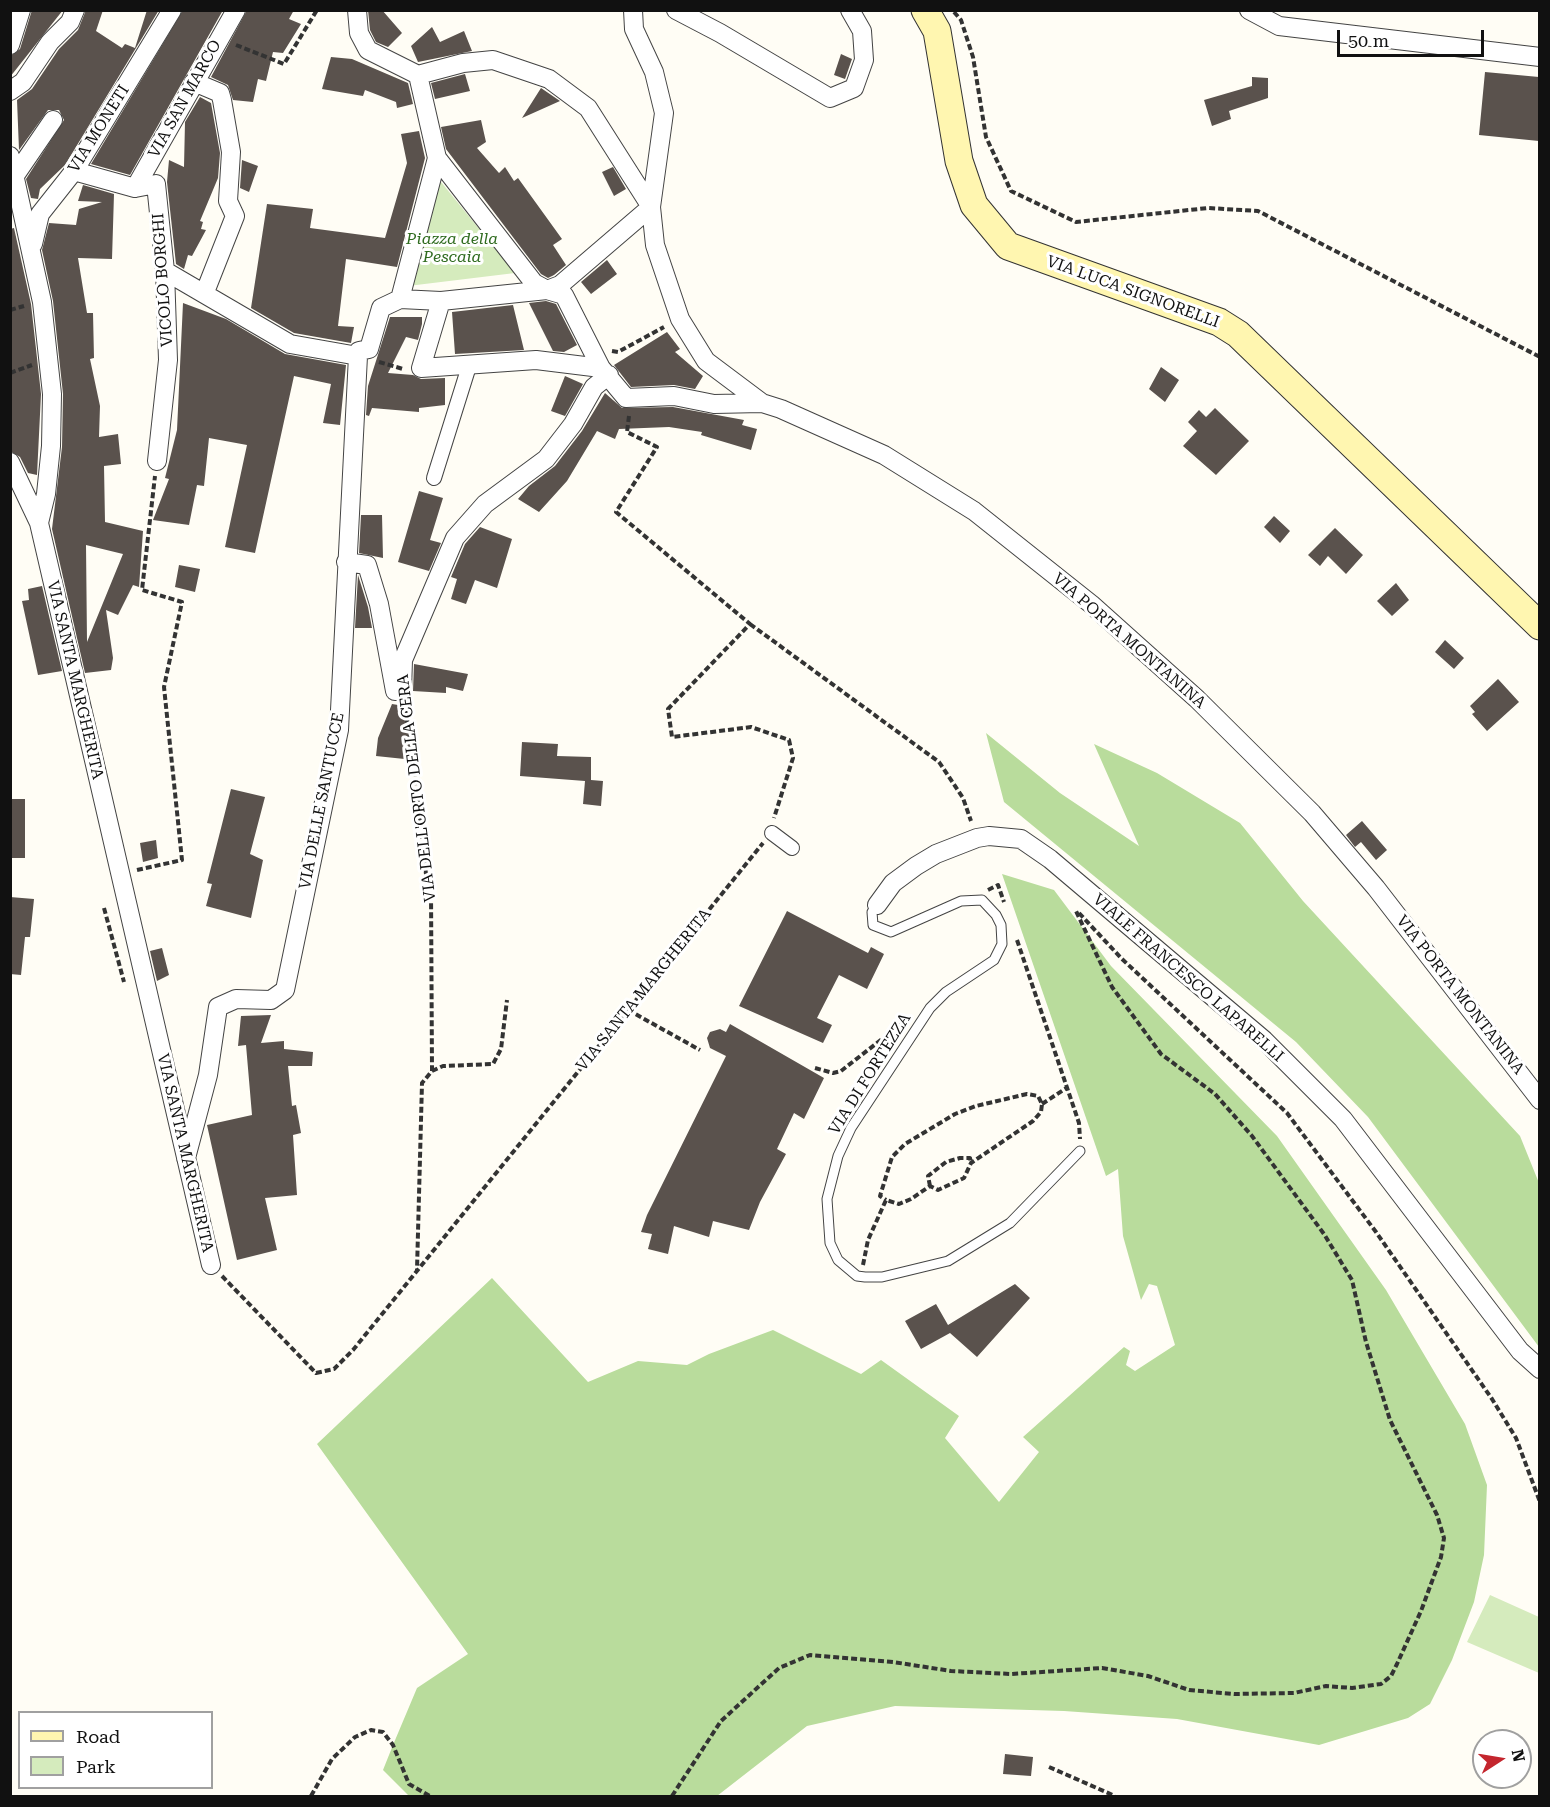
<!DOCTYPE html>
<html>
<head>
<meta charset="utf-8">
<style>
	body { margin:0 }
	#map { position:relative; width:1550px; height:1807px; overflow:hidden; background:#fffdf5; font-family:"Roboto Serif",serif }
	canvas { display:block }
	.frame { position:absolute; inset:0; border:12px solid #111; pointer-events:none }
	.legend { position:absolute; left:18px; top:1711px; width:195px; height:78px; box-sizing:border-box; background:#fff; border:2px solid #a0a0a0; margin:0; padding:8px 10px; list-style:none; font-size:18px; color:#111 }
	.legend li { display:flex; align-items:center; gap:12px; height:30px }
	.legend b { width:30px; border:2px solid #a0a0a0 }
	.north { position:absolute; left:1472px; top:1729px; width:60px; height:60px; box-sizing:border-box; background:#fff; border:2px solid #a0a0a0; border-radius:50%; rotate:78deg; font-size:16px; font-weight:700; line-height:24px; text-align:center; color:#111 }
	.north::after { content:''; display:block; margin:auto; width:21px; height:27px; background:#c4262e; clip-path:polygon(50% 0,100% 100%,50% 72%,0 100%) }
	.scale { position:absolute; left:1337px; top:30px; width:147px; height:27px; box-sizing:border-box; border:3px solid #111; border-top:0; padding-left:8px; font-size:18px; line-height:21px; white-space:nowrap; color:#111; -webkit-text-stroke:4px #fff; paint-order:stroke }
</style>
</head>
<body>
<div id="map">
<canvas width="1550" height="1807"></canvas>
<div class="frame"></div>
<ul class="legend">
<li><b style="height:8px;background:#fff6b0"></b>Road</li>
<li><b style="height:16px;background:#d5ebbd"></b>Park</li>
</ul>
<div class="north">N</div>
<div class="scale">50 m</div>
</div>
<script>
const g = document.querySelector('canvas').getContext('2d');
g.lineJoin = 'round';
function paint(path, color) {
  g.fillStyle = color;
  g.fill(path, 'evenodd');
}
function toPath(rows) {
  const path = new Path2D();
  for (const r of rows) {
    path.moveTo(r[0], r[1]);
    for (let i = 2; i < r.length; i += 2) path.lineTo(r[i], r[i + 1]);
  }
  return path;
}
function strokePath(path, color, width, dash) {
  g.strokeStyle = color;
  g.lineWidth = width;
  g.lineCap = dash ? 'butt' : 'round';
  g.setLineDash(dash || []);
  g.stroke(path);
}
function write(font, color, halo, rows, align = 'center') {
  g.font = font + ' "Roboto Serif",serif';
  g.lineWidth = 6;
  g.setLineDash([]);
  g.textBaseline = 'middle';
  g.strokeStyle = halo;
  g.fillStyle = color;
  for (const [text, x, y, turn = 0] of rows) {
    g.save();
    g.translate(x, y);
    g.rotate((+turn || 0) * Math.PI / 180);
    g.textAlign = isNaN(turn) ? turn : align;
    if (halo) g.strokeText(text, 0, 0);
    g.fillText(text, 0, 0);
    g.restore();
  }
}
paint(toPath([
	[437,177,515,273,408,286],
	[1490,1595,1539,1617,1539,1673,1467,1642]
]), '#d5ebbd');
paint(toPath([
	[986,733,1060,793,1139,846,1094,744,1157,773,1240,823,1303,901,1520,1136,1539,1183,1539,1347,1368,1117,1296,1042,1004,802],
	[1002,874,1054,890,1111,966,1277,1136,1386,1290,1465,1424,1487,1485,1484,1555,1474,1602,1452,1660,1430,1704,1408,1718,1319,1745,1177,1719,1064,1711,895,1706,807,1726,717,1796,409,1796,383,1770,393,1745,417,1688,468,1654,317,1444,492,1278,588,1382,638,1361,687,1365,709,1354,773,1330,861,1374,881,1360,959,1416,945,1438,999,1502,1039,1452,1023,1437,1124,1347,1130,1351,1126,1365,1135,1371,1175,1345,1157,1286,1149,1284,1141,1300,1123,1236,1118,1169,1106,1176]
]), '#b9dc9c');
paint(toPath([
	[32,10,63,10,10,77,10,56,20,49],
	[86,10,103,10,96,31,122,48,125,44,135,48,147,10,159,10,65,165,40,189,38,199,31,198,26,179,64,120,59,110,48,110,19,150,17,100,32,89,59,49,78,30],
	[183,10,223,10,130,175,91,164],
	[247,10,294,10,289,19,301,24,283,53,273,52,266,81,258,79,253,102,233,100,228,85,211,77],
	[368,10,382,10,402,33,388,47,376,42,370,30],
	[432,27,440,42,464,31,472,51,418,62,411,46],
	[841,54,852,59,845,79,834,75],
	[331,57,352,59,408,83,413,104,397,108,396,102,365,90,363,96,322,89],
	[1485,72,1539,77,1539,141,1479,135],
	[465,74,470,91,435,99,431,83],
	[1252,77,1268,78,1268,98,1229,111,1231,119,1212,126,1204,100,1252,86],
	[541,88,560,101,522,118],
	[200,97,211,103,220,153,218,178,200,221,203,222,201,229,206,230,192,256,188,255,184,269,176,264,167,182,169,160,184,167,185,122],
	[481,120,486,142,477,148,499,173,505,167,514,181,518,178,562,239,553,245,566,265,554,275,548,278,541,274,446,149,441,127],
	[419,131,425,158,397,267,346,259,338,326,354,327,351,343,294,333,251,308,267,204,313,209,310,228,385,238,407,163,401,134],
	[242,160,258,166,249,192,240,188],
	[613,167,626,189,614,196,602,172],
	[83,185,114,194,112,259,78,258,87,313,93,313,94,358,90,359,100,406,99,437,118,434,121,464,104,466,105,522,143,531,139,587,133,585,118,615,106,610,113,658,111,670,85,673,52,529,62,447,63,394,53,301,42,250,49,223,76,225,79,209,102,202,78,201],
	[86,545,123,554,87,642],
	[14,228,31,304,41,394,37,475,28,473,20,457,10,451,10,229],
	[607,260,617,274,591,294,581,282],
	[546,301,556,304,577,345,564,352,553,351,529,303],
	[183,303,226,319,285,354,346,365,340,425,323,423,331,384,294,376,255,553,225,547,247,445,209,438,204,486,197,485,189,525,153,520,169,479,165,478,177,430],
	[513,305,524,350,455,354,452,312],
	[390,317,422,317,422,324,418,340,406,337,388,373,413,375,421,379,445,378,445,405,419,408,419,412,372,408,369,416,366,415,368,386],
	[667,332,680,349,675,352,703,376,695,389,674,385,631,387,614,365],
	[1161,367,1179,380,1165,402,1149,389],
	[565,376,583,384,565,416,551,411],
	[605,393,622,408,673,407,744,420,742,425,757,429,751,450,701,435,702,432,669,427,619,429,615,439,597,431,567,481,539,512,518,499,529,486,555,466,582,431],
	[1215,408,1249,441,1216,475,1183,446,1197,431,1188,422,1199,410,1206,417],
	[419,491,443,498,430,540,441,543,429,571,398,562],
	[361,515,382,515,383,558,359,553],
	[1274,516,1290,531,1280,543,1264,527],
	[480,527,512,539,497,588,475,580,466,604,451,599,457,579,451,577,465,544],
	[1335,528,1363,555,1346,574,1328,556,1320,566,1308,555],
	[179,565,200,569,195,592,175,587],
	[358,575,368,607,372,628,355,628],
	[1396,583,1409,600,1392,616,1377,601],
	[42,586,62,671,38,675,22,601,29,600,28,589],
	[1445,640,1464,658,1454,669,1435,652],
	[414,664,468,674,463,691,446,687,446,693,413,691],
	[1498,679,1519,702,1487,731,1472,714,1475,712,1470,706],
	[392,704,404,706,414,760,376,756,378,738],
	[522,742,558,744,557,756,591,757,591,780,603,781,601,806,583,804,585,781,520,776],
	[231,789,265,797,250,854,263,860,251,918,206,906,212,884,207,883],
	[10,799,25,799,25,858,10,858],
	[1362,821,1387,850,1376,860,1361,842,1355,847,1346,835],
	[156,840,158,858,143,862,140,843],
	[10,897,34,899,30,937,25,937,21,975,10,974],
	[787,911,868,953,871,947,884,954,867,989,839,975,817,1018,832,1025,823,1043,739,1006],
	[162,948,169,975,157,981,150,951],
	[271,1015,261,1043,284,1041,284,1049,313,1052,312,1066,288,1066,292,1106,296,1105,301,1133,293,1135,297,1195,265,1198,277,1250,237,1260,207,1125,252,1115,246,1045,238,1046,241,1016],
	[730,1024,824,1078,804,1119,794,1113,777,1149,786,1154,760,1202,749,1230,713,1221,709,1237,674,1226,668,1254,648,1249,652,1234,641,1232,647,1215,726,1056,710,1048,707,1038,710,1032,720,1029,726,1032],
	[1015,1284,1030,1298,977,1357,950,1333,921,1349,905,1321,936,1304,948,1325],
	[1005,1754,1033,1757,1031,1776,1003,1774]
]), '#5a524d');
const service = toPath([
	[877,905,872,912,873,925,891,932,961,901,982,900,996,915,1001,925,1002,944,994,960,946,992,930,1008,851,1128,838,1156,827,1199,830,1243,838,1260,857,1276,865,1277,882,1277,948,1261,1010,1223,1080,1151]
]);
const pedestrian = toPath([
	[434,478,470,363],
	[772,833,792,848]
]);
const minor = toPath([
	[357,10,359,33,368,50,418,75,437,158],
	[633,10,634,29,654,72,664,113,651,207],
	[676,10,720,33,830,98,854,88,864,60,862,31,850,10],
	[1249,10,1279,26,1540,57],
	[10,45,21,10],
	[418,75,463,63,493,60,549,79,588,108,651,207,655,245,680,319,706,361,762,403],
	[194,82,220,93,222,100,231,152,228,201,235,216,205,292],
	[10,91,23,82,50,42,70,22,75,10],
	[10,156,42,302,52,394,51,446,46,494,39,523],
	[437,158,534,283,547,290,441,301,400,299,437,158],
	[74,171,135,188,156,184,165,271,168,360,157,461],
	[14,177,53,120],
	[135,188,236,10],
	[651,207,560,285,547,290,564,295,601,368,626,398,674,396,714,404,762,403,781,409,884,455,974,511,1091,604,1197,699,1312,813,1376,888,1540,1100],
	[33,244,40,214,74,171,172,10],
	[165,271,290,344,358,356],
	[441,301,421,368,536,360,601,368],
	[10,462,39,523,211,1265],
	[346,562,367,565,379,604,395,691,402,691,403,660,455,538,485,504,546,459,573,424,594,387,609,375],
	[877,905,893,883,916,866,936,854,977,838,989,836,1021,839,1050,859,1264,1040,1343,1119,1520,1351,1540,1369],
	[186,1158,208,1075,218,1007,236,999,271,1000,285,990,339,730,358,356,359,351,369,349,381,308,400,299]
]);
const secondary = toPath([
	[925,10,937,31,959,161,974,205,1008,246,1219,322,1238,334,1540,626]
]);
strokePath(service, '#444', 11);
strokePath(pedestrian, '#444', 16);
strokePath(minor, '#444', 20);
strokePath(secondary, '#333', 29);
strokePath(toPath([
	[954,12,961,20,973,57,986,137,1011,191,1076,222,1208,208,1258,211,1540,357],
	[236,45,284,64,317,10],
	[10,310,24,306],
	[612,351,618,352,664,327],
	[379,362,403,369],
	[10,373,32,365],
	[629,416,627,432,657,447,616,512,750,624,668,709,672,737,751,727,789,740,793,758,774,818],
	[750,624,939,762,963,798,971,821],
	[405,708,414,760,427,884,431,890,432,1071,422,1083,417,1270],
	[137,870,182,860,164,687,182,602,142,590,155,476],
	[988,890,998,885,1004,902],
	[104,908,124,982],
	[1079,913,1122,959,1287,1113,1376,1232,1492,1399,1516,1438,1540,1502],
	[1017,940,1079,1123,1080,1139],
	[628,1010,700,1050],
	[815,1068,833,1073,841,1071,904,1022],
	[432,1071,443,1066,493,1064,501,1049,507,1000],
	[1042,1104,1068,1087],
	[930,1186,928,1176,946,1162,960,1158,970,1158,971,1163],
	[863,1265,868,1240,886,1200,899,1204,911,1199,930,1186,938,1190,964,1178,971,1163,1033,1121,1041,1112,1042,1104,1038,1096,1027,1094,976,1106,955,1114,905,1144,892,1157,880,1196,886,1200],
	[222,1276,316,1373,334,1369,353,1350,763,843],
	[1049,1767,1115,1796],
	[311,1796,332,1759,355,1737,371,1730,383,1732,393,1745,409,1784,430,1796],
	[672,1796,721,1721,779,1668,810,1655,893,1662,951,1671,1011,1674,1102,1668,1148,1676,1189,1690,1234,1694,1294,1693,1326,1686,1352,1688,1381,1684,1391,1676,1397,1664,1421,1611,1441,1557,1444,1538,1437,1515,1390,1420,1366,1342,1352,1280,1324,1234,1252,1136,1215,1094,1161,1054,1112,987,1075,909]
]), '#333', 4, [6, 3]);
strokePath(service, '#fff', 9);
strokePath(pedestrian, '#fff', 14);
strokePath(minor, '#fff', 18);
strokePath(secondary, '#fff6b0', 27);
write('16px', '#111', '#fff', [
	["VIA SAN MARCO",185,99,-61],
	["VIA MONETI",99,129,-58],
	["VICOLO BORGHI",163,280,-94],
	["VIA LUCA SIGNORELLI",1133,292,20],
	["VIA PORTA MONTANINA",1129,641,41],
	["VIA SANTA MARGHERITA",75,680,77],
	["VIA DELL'ORTO DELLA CERA",417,788,-97],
	["VIA DELLE SANTUCCE",322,801,-79],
	["VIALE FRANCESCO LAPARELLI",1188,978,41],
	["VIA SANTA MARGHERITA",644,990,-51],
	["VIA PORTA MONTANINA",1460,995,52],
	["VIA DI FORTEZZA",870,1074,-58],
	["VIA SANTA MARGHERITA",185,1153,77]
]);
write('italic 16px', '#2f6b1f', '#fff', [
	["Piazza della",452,239],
	["Pescaia",452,257]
]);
</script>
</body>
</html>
